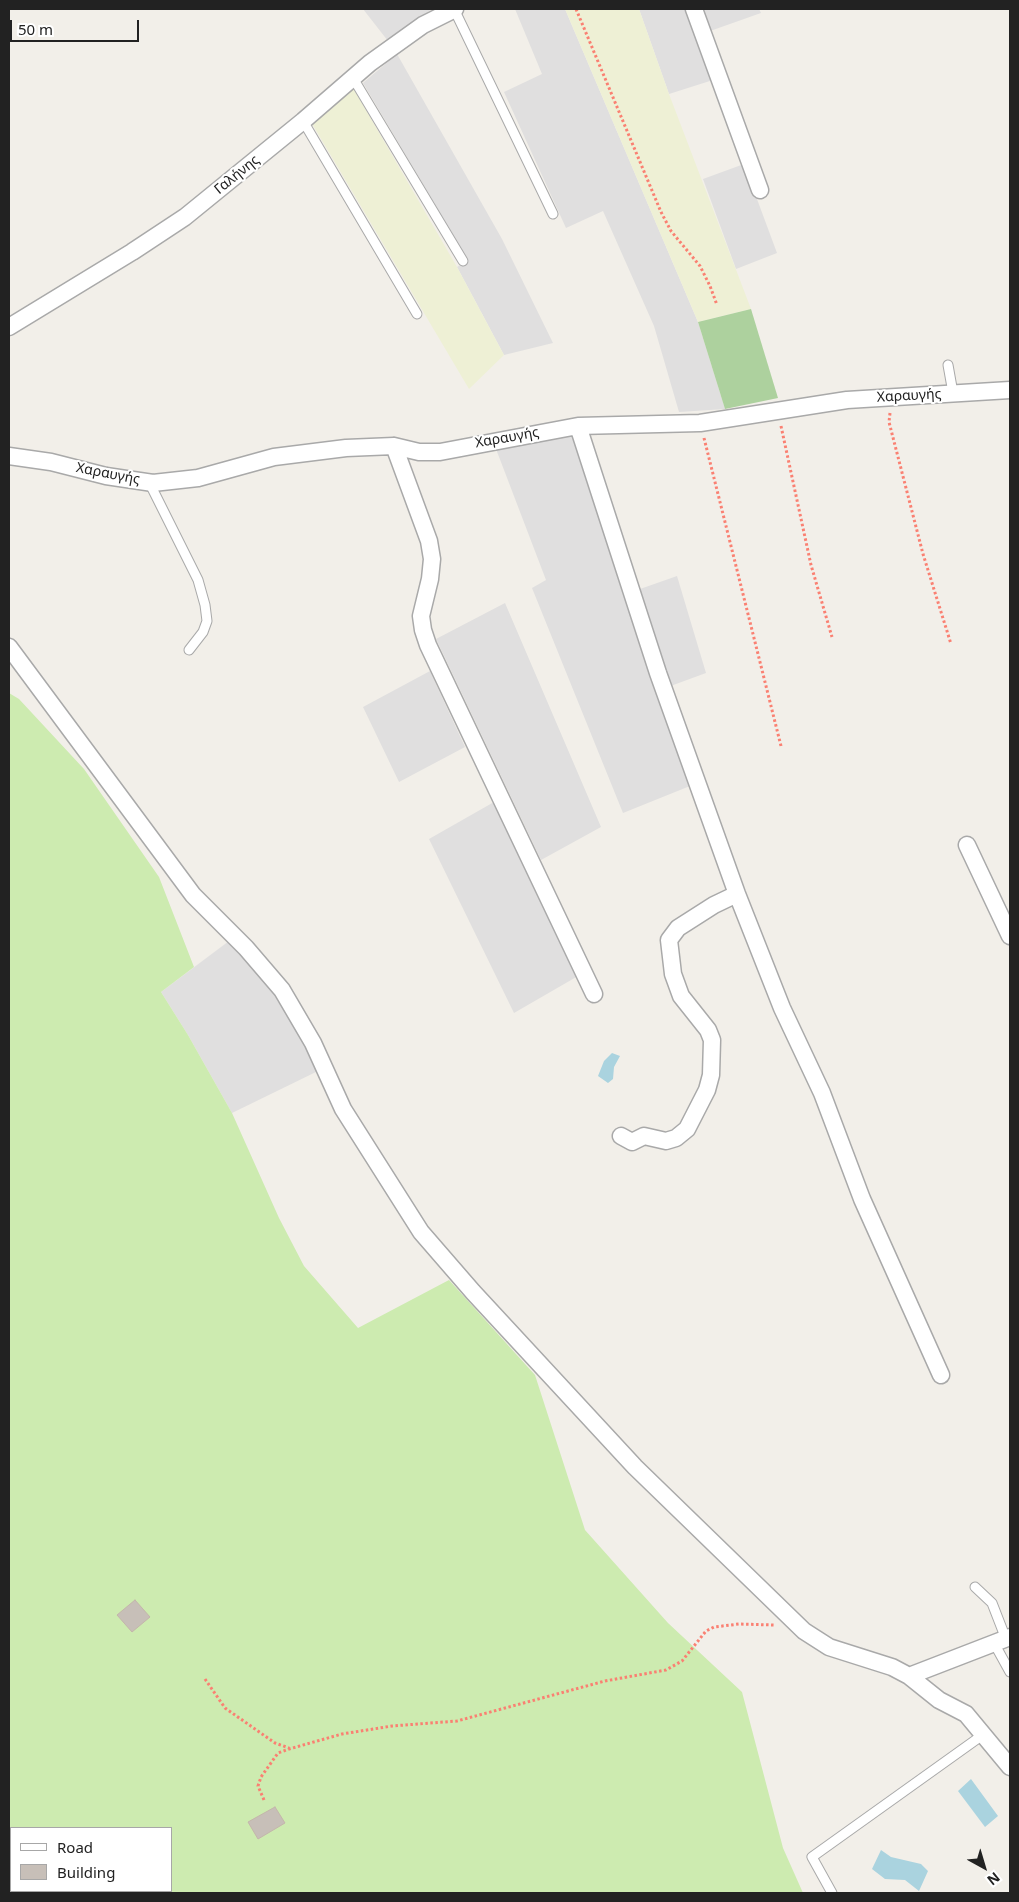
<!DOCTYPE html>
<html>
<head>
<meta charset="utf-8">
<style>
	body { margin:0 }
	#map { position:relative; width:1019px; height:1902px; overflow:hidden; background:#f2efe9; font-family:"Noto Sans",sans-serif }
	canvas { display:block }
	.frame { position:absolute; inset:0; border:10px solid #222; pointer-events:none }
	.legend { position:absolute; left:10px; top:1827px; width:162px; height:65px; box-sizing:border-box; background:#fff; border:1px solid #a7a7a7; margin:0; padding:6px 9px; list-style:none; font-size:15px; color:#222 }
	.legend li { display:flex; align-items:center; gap:10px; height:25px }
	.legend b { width:25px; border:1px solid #a7a7a7 }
	.north { position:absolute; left:959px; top:1842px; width:50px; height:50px; -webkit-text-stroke:4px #fff; paint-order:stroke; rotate:141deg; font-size:14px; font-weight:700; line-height:20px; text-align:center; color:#222 }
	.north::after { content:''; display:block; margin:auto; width:18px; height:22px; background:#222; clip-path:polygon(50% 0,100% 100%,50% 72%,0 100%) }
	.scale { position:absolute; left:10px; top:20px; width:129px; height:22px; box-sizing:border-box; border:2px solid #222; border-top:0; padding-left:6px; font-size:15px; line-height:18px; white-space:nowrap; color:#222; -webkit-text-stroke:4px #fff; paint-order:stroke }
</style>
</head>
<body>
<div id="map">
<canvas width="1019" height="1902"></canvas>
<div class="frame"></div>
<ul class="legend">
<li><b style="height:6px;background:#fff"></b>Road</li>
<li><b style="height:14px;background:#c7bfb8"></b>Building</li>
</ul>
<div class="north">N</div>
<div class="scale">50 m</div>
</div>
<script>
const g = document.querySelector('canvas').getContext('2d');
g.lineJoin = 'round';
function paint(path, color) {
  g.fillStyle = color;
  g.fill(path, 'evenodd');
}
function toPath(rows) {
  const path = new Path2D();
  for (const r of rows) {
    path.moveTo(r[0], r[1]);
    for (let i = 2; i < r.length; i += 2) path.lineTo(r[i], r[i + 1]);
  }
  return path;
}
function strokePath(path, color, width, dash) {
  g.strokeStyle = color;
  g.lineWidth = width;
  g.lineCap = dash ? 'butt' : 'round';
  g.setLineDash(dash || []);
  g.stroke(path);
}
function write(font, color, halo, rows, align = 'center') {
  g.font = font + ' "Noto Sans",sans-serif';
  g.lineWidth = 4;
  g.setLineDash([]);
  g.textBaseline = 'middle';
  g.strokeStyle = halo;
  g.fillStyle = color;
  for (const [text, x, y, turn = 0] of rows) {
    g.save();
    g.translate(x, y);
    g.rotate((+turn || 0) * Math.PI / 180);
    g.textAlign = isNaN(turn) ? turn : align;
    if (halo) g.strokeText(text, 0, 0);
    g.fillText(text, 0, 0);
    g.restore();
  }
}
paint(toPath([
	[363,9,432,9,388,41],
	[515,9,565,9,698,322,725,409,679,412,654,326,603,211,566,228,504,92,542,74],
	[639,9,759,9,761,13,696,36,713,80,669,94],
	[397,54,502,239,553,343,504,355,457,267,468,260,363,83],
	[744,164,777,253,736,269,703,179],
	[574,435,623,595,677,576,706,673,657,691,690,786,623,813,532,588,546,580,496,449],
	[505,603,601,827,541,860,436,639],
	[430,671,465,747,399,782,363,707],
	[494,802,578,976,514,1013,429,839],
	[229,941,283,1004,318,1071,232,1113,188,1035,161,992]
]), '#e0dfdf');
paint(toPath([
	[565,9,639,9,669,94,751,309,698,322],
	[352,86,457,267,504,355,469,389,311,122]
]), '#eef0d5');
paint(toPath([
	[9,693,19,699,84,769,159,877,194,967,161,992,188,1035,232,1113,279,1218,304,1266,358,1328,449,1280,535,1375,585,1530,668,1623,742,1692,783,1848,803,1893,9,1893],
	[11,1828,171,1828,171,1891,11,1891]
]), '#cdebb0');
paint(toPath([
	[751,309,778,398,725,409,698,322]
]), '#add19e');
paint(toPath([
	[612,1053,620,1056,614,1067,613,1079,608,1083,598,1076,604,1061],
	[971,1779,998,1816,985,1827,958,1791],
	[881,1850,891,1857,921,1864,928,1871,919,1891,905,1880,885,1879,872,1869]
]), '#aad3df');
const building = toPath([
	[135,1600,150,1617,132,1632,117,1615,135,1600],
	[275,1807,285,1823,258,1839,248,1822,275,1807]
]);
paint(building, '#c7bfb8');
strokePath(building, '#c4b6ab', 1);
const lane = toPath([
	[454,9,553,214],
	[353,78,463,261],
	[303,121,417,314],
	[948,365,953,393],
	[149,482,198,580,205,605,207,621,203,632,189,650],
	[975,1587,992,1603,1006,1639],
	[994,1643,1010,1672],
	[832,1893,812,1857,984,1734]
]);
const street = toPath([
	[694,9,760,190],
	[9,327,132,252,185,217,303,121,370,63,423,25,455,9],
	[578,426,658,673,737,894,782,1008,822,1093,862,1199,941,1375],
	[394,446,429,541,432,559,430,579,421,616,423,630,428,645,594,994],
	[9,456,51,462,106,476,153,483,198,478,274,457,346,448,394,446,419,452,440,452,578,426,700,423,847,400,1010,390],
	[9,647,193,895,246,948,282,990,313,1043,343,1109,421,1232,473,1292,635,1467,804,1631,829,1647,892,1667,909,1676,939,1700,966,1714,1010,1767],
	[967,845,1010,936],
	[621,1136,632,1142,644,1136,666,1141,676,1138,687,1129,707,1090,711,1075,712,1040,708,1030,681,996,673,974,669,940,678,928,714,905,737,894],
	[909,1676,1010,1637]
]);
strokePath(lane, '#a9a9a9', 11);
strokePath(street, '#a9a9a9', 19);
strokePath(toPath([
	[576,9,661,212,671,231,700,266,710,286,717,305],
	[890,413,889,422,923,554,951,644],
	[781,426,811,565,832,637],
	[704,438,781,746],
	[205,1679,225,1708,275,1743,289,1748],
	[264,1800,258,1786,261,1777,278,1753,289,1749,342,1734,392,1726,457,1721,605,1681,666,1670,682,1661,706,1631,714,1627,739,1624,774,1625]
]), '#fa8072', 3, [2.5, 2.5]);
strokePath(lane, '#fff', 9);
strokePath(street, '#fff', 16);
write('14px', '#222', '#fff', [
	["Γαλήνης",237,175,-39],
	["Χαραυγής",909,396,-3],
	["Χαραυγής",507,438,-10],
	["Χαραυγής",108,474,11]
]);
</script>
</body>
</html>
